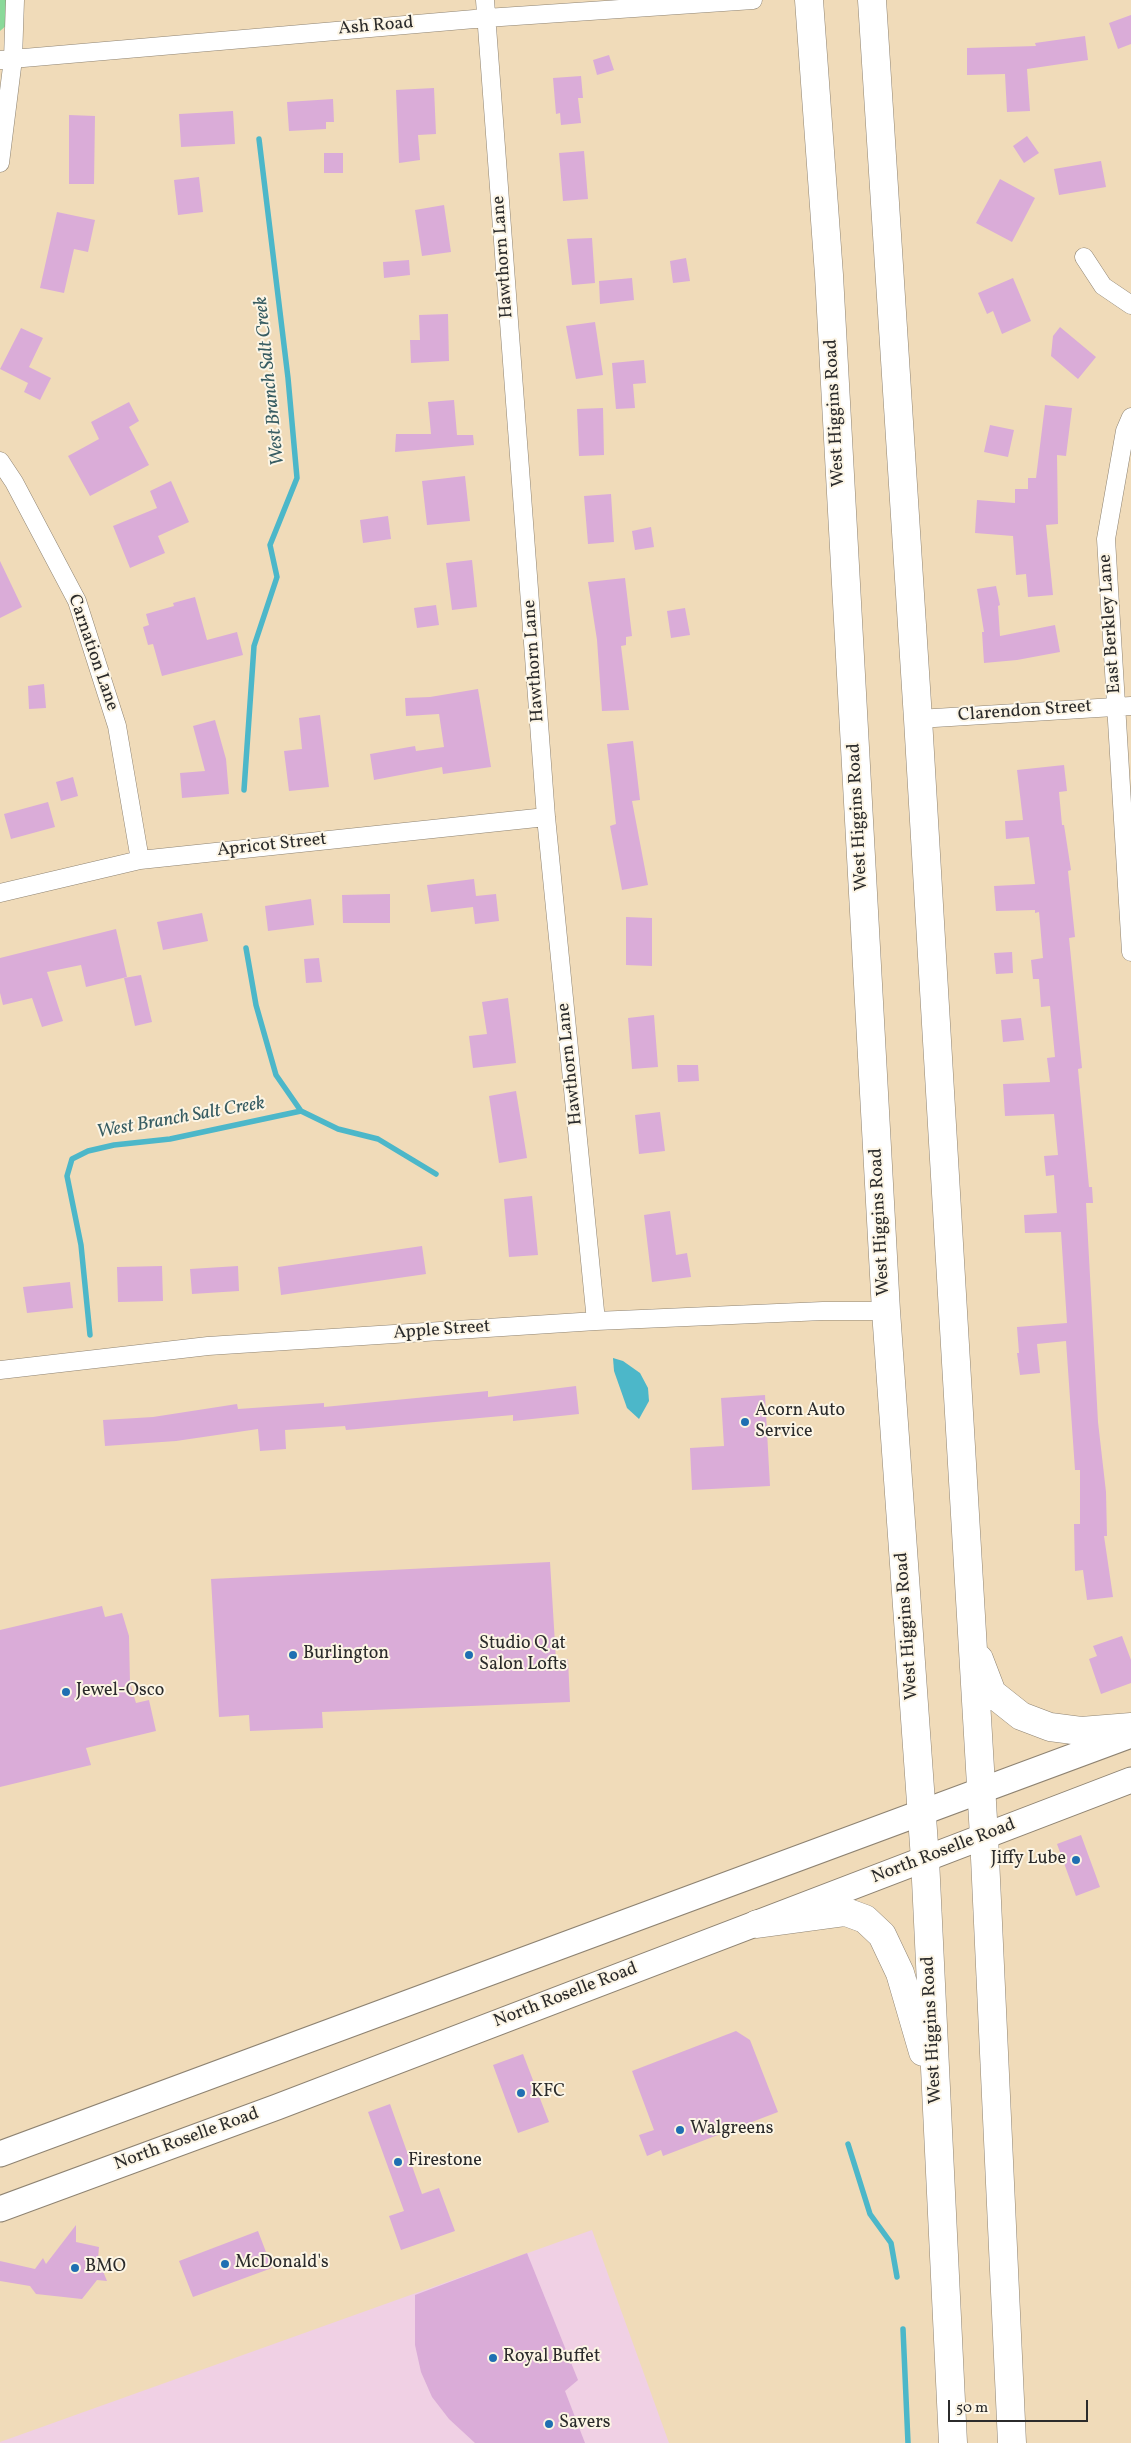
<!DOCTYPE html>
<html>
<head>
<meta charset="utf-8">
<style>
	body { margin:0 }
	#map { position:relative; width:1131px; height:2443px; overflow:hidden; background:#f0dbb9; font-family:Vollkorn,serif }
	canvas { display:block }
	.scale { position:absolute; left:948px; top:2400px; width:140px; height:22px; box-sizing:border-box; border:2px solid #2b2b2b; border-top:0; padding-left:6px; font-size:15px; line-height:18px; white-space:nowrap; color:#2b2b2b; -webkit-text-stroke:4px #fcf5e5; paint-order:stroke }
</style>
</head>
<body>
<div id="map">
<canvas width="1131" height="2443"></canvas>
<div class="scale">50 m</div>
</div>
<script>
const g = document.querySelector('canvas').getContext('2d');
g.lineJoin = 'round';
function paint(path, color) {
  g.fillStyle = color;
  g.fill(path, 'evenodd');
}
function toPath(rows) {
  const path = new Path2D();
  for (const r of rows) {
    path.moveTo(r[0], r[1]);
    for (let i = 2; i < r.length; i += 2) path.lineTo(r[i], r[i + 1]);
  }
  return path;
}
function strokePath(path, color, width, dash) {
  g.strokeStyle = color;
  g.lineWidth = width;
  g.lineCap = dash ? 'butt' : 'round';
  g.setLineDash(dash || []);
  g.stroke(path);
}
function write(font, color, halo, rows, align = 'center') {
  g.font = font + ' Vollkorn,serif';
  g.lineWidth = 4;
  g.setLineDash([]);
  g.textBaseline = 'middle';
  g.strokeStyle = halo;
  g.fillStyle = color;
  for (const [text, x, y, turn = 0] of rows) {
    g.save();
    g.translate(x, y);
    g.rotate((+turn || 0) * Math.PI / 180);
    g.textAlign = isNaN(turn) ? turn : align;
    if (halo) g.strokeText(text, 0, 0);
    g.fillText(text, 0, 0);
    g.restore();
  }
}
paint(toPath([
	[592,2230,669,2443,0,2443,0,2442]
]), '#f0d0e4');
paint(toPath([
	[0,0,9,0,8,24,0,31]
]), '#8ad999');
paint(toPath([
	[613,1358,623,1361,640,1373,648,1388,649,1401,639,1419,627,1408,614,1371]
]), '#4cb7c9');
strokePath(toPath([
	[244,790,254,646,277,577,270,545,297,478,288,378,259,139],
	[246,948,256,1005,276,1075,301,1111],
	[301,1111,338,1129,378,1139,436,1174],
	[90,1335,81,1245,67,1176,72,1159,88,1151,114,1145,170,1139,301,1111],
	[848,2144,870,2214,891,2243,897,2277],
	[903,2329,908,2443]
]), '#4cb7c9', 5.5);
paint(toPath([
	[1131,15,1131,44,1118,49,1109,23],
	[1085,36,1088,60,1027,69,1030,111,1007,112,1005,74,967,75,967,48,1036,46,1035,43],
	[609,55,614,70,597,75,593,60],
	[581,76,583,98,578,98,581,123,561,125,560,113,556,114,553,78],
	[434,88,436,134,418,135,420,160,399,163,396,90],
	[333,99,334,122,326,122,326,129,289,131,287,102],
	[233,111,235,144,181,147,179,114],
	[69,115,95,116,94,184,69,184],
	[1027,136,1039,153,1024,163,1013,146],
	[584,151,588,199,563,201,559,153],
	[324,153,343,153,343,173,324,173],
	[1101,161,1106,187,1059,195,1054,169],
	[199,177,203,212,178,215,174,180],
	[1000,179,1035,198,1012,242,976,223],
	[444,205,451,252,422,256,415,210],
	[57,212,95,220,88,252,74,249,64,293,40,288],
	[592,238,595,283,572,285,567,239],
	[686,258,690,281,673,283,670,261],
	[409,260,410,275,384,278,383,262],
	[632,278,634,300,600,304,599,281],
	[1013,278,1031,321,1002,334,993,311,987,314,978,293],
	[448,314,449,361,411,363,410,340,420,340,419,315],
	[595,322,603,375,576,379,566,326],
	[1060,327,1096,357,1078,379,1051,356,1053,336],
	[21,328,43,338,29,367,51,378,40,400,24,392,28,383,0,369],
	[644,360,646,383,633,384,635,408,616,409,612,363],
	[454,400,457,435,473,435,474,445,395,452,396,434,431,434,428,402],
	[129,402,139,421,129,427,149,465,90,496,68,456,99,439,91,422],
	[1045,405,1072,408,1066,456,1057,455,1058,524,1046,525,1053,595,1028,597,1026,574,1016,575,1013,536,975,533,977,500,1015,503,1015,489,1028,489,1028,478,1036,478],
	[603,408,604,455,579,456,577,409],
	[990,425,1014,430,1008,457,984,452],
	[465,476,470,521,427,525,422,481],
	[171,481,189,522,158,536,165,553,130,568,113,526,157,508,150,491],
	[611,494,614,542,588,544,584,496],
	[388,516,391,539,363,543,360,520],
	[651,527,654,547,635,550,632,531],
	[472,560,477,607,452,610,446,563],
	[0,561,22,607,0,618],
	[625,578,632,636,626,637,626,645,621,646,629,710,602,711,597,640,588,582],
	[996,586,1000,605,998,606,1000,636,1055,625,1060,652,1017,660,984,663,982,632,984,632,977,589],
	[195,597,207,640,237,632,243,655,162,676,153,644,148,645,143,627,149,625,146,614,174,606,173,603],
	[436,605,439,625,417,628,414,608],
	[685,608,690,635,671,638,667,611],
	[44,684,46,708,29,709,28,686],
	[478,689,491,767,443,774,442,767,374,780,370,754,415,746,416,751,444,747,439,714,406,716,405,698,430,697],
	[320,715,329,787,289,791,284,751,302,749,299,718],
	[215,720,226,759,229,794,182,798,180,773,205,771,193,726],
	[633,741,640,800,632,801,648,885,622,890,610,826,616,824,607,744],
	[1064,765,1067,791,1059,792,1062,825,1064,825,1071,870,1068,871,1075,937,1069,938,1082,1068,1078,1069,1089,1187,1092,1187,1093,1203,1086,1203,1098,1422,1106,1492,1107,1536,1104,1536,1113,1597,1087,1600,1083,1570,1075,1571,1074,1524,1080,1524,1080,1470,1075,1470,1066,1341,1037,1344,1040,1373,1020,1375,1017,1353,1019,1353,1017,1327,1067,1323,1061,1232,1025,1233,1024,1215,1057,1213,1054,1175,1046,1176,1044,1156,1058,1155,1054,1114,1005,1116,1003,1084,1050,1082,1047,1058,1055,1057,1050,1006,1041,1007,1039,979,1033,979,1031,960,1043,958,1039,912,1035,913,1035,910,996,911,994,886,1035,884,1029,837,1006,839,1005,821,1023,820,1017,770],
	[73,777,78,796,61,801,56,782],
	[48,802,55,827,11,839,4,814],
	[474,879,476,896,496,894,499,921,475,924,473,907,431,912,427,885],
	[390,894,390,923,343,923,342,895],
	[311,899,314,925,268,931,265,906],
	[202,913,208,941,163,950,157,922],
	[626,917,652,918,652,966,626,965],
	[116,929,127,977,86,987,81,965,47,972,63,1021,42,1027,32,998,3,1005,0,993,0,958],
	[1012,952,1013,973,996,974,994,953],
	[319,958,322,982,306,983,304,959],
	[141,975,152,1022,135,1026,124,978],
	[508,998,516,1063,473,1068,469,1036,487,1034,482,1002],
	[654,1015,658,1067,632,1069,628,1018],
	[1021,1018,1024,1040,1003,1042,1001,1020],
	[677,1065,698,1065,699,1081,678,1082],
	[516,1091,527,1158,499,1163,489,1096],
	[660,1112,665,1151,639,1154,635,1115],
	[532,1196,538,1255,509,1257,504,1199],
	[670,1211,676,1255,687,1253,691,1277,652,1282,644,1215],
	[422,1246,426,1274,281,1295,278,1267],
	[162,1266,163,1301,118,1302,117,1267],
	[238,1266,239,1291,192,1294,190,1269],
	[70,1282,73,1308,27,1313,23,1287],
	[576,1386,579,1414,513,1421,513,1415,346,1430,345,1426,285,1430,286,1449,260,1451,258,1429,176,1441,105,1446,103,1420,153,1417,237,1404,238,1409,324,1403,324,1407,488,1391,488,1397],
	[765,1395,770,1486,692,1490,690,1448,724,1446,721,1398],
	[550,1562,556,1660,568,1659,570,1702,322,1712,323,1728,250,1731,249,1715,219,1717,211,1579],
	[102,1606,105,1617,122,1613,129,1636,130,1683,136,1703,149,1700,156,1731,86,1748,91,1765,0,1787,0,1630],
	[1122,1636,1131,1660,1131,1683,1101,1694,1089,1659,1097,1656,1093,1646],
	[1081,1835,1100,1887,1076,1896,1057,1844],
	[736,2031,750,2040,778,2112,663,2156,661,2150,647,2156,639,2135,654,2130,632,2071],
	[523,2054,549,2122,518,2133,493,2065],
	[390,2104,422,2194,439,2188,455,2231,401,2250,389,2216,404,2211,368,2112],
	[76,2225,76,2242,99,2247,98,2259,107,2281,97,2280,82,2299,36,2294,30,2286,0,2281,0,2261,35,2269,43,2258,46,2264],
	[258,2231,272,2268,193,2297,179,2261],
	[527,2253,578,2380,565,2391,585,2443,475,2443,449,2419,432,2397,421,2372,415,2345,415,2295]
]), '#daacd8');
const minor = toPath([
	[485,0,546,817,596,1321],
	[0,60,486,18,753,0],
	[0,163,13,59,15,0],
	[1084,257,1103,286,1131,305],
	[1131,417,1125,431,1106,539,1131,952],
	[0,461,14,482,77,601,117,726,140,860],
	[918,719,1131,706],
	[0,893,140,860,546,817],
	[0,1370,208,1346,596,1321,823,1311,886,1311]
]);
const secondary = toPath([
	[0,2154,1131,1735],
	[0,2209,277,2107,1131,1780]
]);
const primary = toPath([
	[809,0,829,275,886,1311,925,1859,953,2443],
	[872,0,918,719,984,1836,1012,2443],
	[979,1659,992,1693,1021,1716,1050,1727,1081,1731,1131,1727],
	[757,1924,846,1912,865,1919,882,1935,900,1973,923,2052]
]);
strokePath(minor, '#8e8372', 19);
strokePath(secondary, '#8e8372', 27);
strokePath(primary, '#8e8372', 29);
strokePath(minor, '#fff', 18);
strokePath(secondary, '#fff', 25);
strokePath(primary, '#fff', 28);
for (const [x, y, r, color] of [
	[745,1422,5,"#1f6fb2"],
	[293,1655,5,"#1f6fb2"],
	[469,1655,5,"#1f6fb2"],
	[66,1692,5,"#1f6fb2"],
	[1076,1860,5,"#1f6fb2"],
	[521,2093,5,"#1f6fb2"],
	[680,2130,5,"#1f6fb2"],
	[398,2162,5,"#1f6fb2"],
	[225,2264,5,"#1f6fb2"],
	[75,2268,5,"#1f6fb2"],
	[493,2358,5,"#1f6fb2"],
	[549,2424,5,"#1f6fb2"]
]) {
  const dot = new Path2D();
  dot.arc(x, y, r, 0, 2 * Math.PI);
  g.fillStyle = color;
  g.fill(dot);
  strokePath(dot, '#fcf5e5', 2);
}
write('18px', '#2b2b2b', '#fcf5e5', [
	["Ash Road",376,27,-5],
	["Hawthorn Lane",504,257,-94],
	["West Higgins Road",836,413,-93],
	["East Berkley Lane",1111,624,-94],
	["Carnation Lane",92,653,71],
	["Hawthorn Lane",535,661,-94],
	["Clarendon Street",1025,712,-4],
	["West Higgins Road",859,817,-93],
	["Apricot Street",272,846,-6],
	["Hawthorn Lane",571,1064,-96],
	["West Higgins Road",881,1222,-93],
	["Apple Street",442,1331,-4],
	["West Higgins Road",908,1626,-94],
	["North Roselle Road",944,1852,-21],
	["North Roselle Road",566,1996,-21],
	["West Higgins Road",933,2030,-93],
	["North Roselle Road",187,2140,-20]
]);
write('18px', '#2b2b2b', '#fcf5e5', [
	["Acorn Auto",755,1412],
	["Service",755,1433],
	["Studio Q at",479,1645],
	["Salon Lofts",479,1666],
	["Burlington",303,1655],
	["Jewel-Osco",76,1692],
	["Jiffy Lube",1066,1860,"right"],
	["KFC",531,2093],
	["Walgreens",690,2130],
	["Firestone",408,2162],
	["McDonald's",235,2264],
	["BMO",85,2268],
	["Royal Buffet",503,2358],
	["Savers",559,2424]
], 'left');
write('italic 19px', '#375c62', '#fcf5e5', [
	["West Branch Salt Creek",271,381,-96],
	["West Branch Salt Creek",181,1119,-10]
]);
</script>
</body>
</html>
